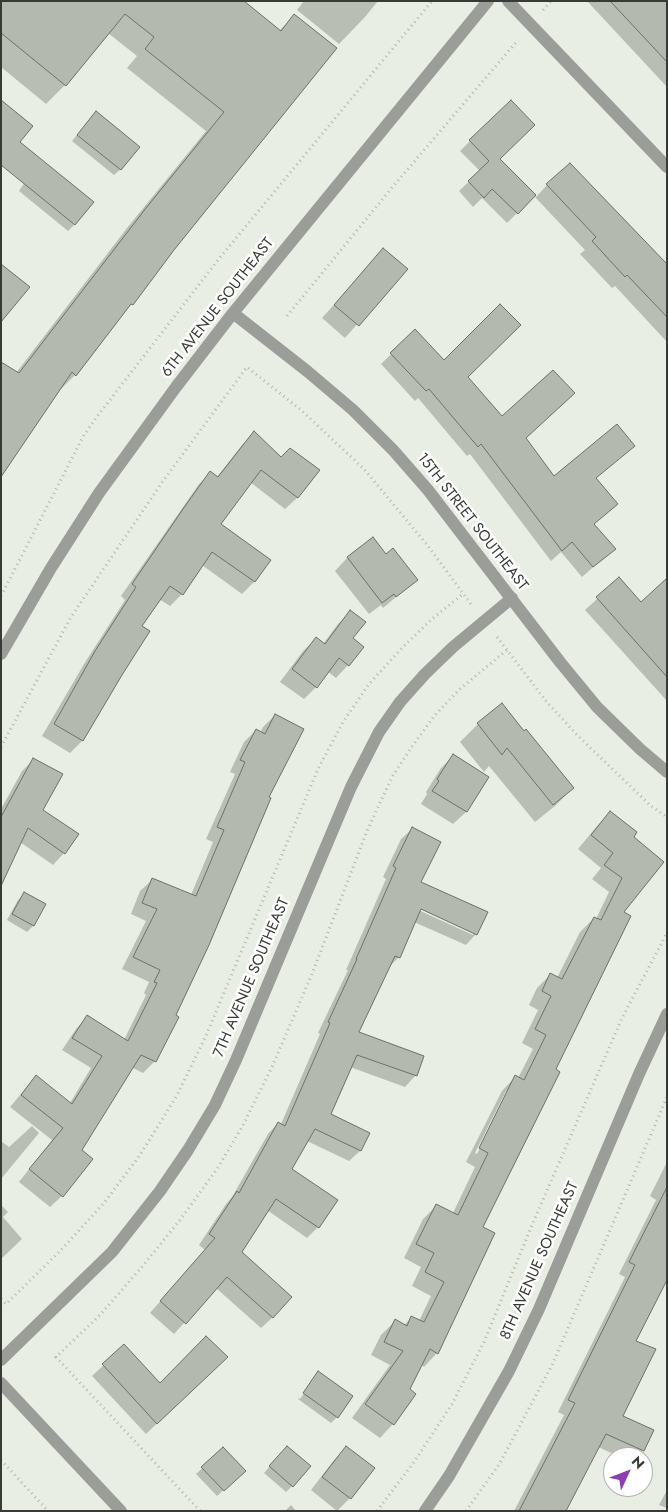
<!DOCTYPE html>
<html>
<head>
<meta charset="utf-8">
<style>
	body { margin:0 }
	#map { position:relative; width:668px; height:1512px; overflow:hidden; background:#e8eee3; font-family:Jost,sans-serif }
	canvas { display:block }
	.frame { position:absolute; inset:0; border:2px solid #383a36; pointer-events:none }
	.north { position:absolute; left:603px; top:1447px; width:50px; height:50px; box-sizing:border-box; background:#fff; border:1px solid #afb0af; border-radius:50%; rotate:47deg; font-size:14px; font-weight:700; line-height:20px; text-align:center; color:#383a36 }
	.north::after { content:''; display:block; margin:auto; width:18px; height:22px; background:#8a3fb1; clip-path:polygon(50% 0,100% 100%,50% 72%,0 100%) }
</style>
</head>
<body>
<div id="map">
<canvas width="668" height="1512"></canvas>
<div class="frame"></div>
<div class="north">N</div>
</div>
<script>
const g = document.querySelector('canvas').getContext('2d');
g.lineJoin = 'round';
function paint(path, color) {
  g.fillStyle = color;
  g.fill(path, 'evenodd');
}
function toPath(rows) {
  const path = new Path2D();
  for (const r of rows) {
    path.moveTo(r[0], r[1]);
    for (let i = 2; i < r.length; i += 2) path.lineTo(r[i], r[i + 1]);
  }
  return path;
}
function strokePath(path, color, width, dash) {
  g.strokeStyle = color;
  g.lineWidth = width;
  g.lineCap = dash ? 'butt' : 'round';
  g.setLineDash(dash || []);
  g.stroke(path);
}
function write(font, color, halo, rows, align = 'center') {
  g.font = font + ' Jost,sans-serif';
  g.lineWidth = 5;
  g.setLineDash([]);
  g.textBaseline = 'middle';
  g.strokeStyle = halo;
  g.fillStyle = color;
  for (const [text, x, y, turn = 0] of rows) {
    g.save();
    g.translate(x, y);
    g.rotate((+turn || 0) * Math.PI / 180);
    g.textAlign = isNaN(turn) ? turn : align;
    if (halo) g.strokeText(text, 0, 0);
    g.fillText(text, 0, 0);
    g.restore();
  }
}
paint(toPath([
	[1,1,242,1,279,31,294,16,173,250,75,375,57,393,16,373,127,228,206,131,127,68,137,56,108,33,65,85,46,104,1,67],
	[304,1,378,1,365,17,339,44,297,10],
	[587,1,651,1,667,17,667,87],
	[90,119,121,169,114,175,72,141],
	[470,141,498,159,536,197,547,185,667,270,667,342,615,286,612,288,580,254,585,250,534,196,507,223,482,198,473,207,459,191,480,171,460,151],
	[35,167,74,225,68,231,19,191],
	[383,250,406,269,345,338,322,318],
	[415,331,444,362,467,377,502,418,525,438,554,478,616,504,593,525,614,549,582,577,561,552,551,561,470,454,467,456,418,398,415,401,381,364],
	[254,433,281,459,318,471,297,498,285,509,250,482,219,524,269,560,254,582,242,594,202,565,182,594,170,606,159,599,141,626,121,674,82,741,70,753,42,736,84,664,125,600,121,596,199,484,211,473,217,477,242,445],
	[373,539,386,556,416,580,383,608,381,605,369,614,335,571,347,558],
	[619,579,641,604,667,580,667,701,585,610],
	[350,612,352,638,348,665,336,678,327,671,316,687,304,699,280,682,303,651,316,639,323,644,338,624],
	[502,705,573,788,555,806,535,822,489,766,484,772,460,742,478,724],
	[275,715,268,798,174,1016,177,1017,155,1061,143,1073,131,1067,80,1150,62,1196,50,1207,19,1182,52,1140,10,1107,25,1089,36,1077,70,1103,91,1068,62,1050,76,1029,87,1017,124,1040,146,995,144,993,149,982,122,969,146,921,131,914,140,891,152,880,191,895,213,842,206,839,235,774,230,772,244,742,256,730,260,733,263,727],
	[453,756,487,777,466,812,453,824,421,804,427,794,426,792,441,768],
	[33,760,42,810,64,853,53,865,20,842,1,882,1,809,22,771],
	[610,812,632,837,622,912,554,1070,481,1227,437,1353,424,1367,421,1365,393,1424,380,1438,352,1418,390,1365,371,1355,381,1335,395,1321,404,1325,411,1318,419,1321,431,1296,412,1286,421,1267,404,1258,423,1219,437,1205,453,1213,475,1167,466,1162,502,1091,515,1077,518,1078,533,1049,522,1043,538,1010,529,1005,537,988,551,974,557,978,580,932,594,918,596,919,609,892,592,879,601,868,578,849,597,826],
	[506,1091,508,1091,477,1154,475,1153],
	[412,829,420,883,476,934,466,945,414,922,399,957,389,967,358,1033,422,1057,415,1076,405,1087,350,1067,329,1114,368,1133,360,1151,349,1161,307,1141,291,1170,318,1227,307,1238,267,1210,240,1252,290,1297,272,1318,261,1328,216,1288,174,1334,150,1313,205,1250,199,1245,226,1204,232,1197,268,1134,278,1123,281,1124,320,1034,318,1033,348,970,346,970,386,879,383,877,401,839],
	[415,906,473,932,473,935,414,908],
	[24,894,45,905,33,926,27,932,7,920,18,900],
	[32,1126,39,1133,1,1179,1,1141,9,1147],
	[667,1162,667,1277,635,1342,622,1416,643,1450,636,1457,620,1457,598,1447,559,1511,514,1511,564,1415,558,1412,625,1277,619,1274,656,1200,650,1196],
	[1,1205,8,1212,3,1217,22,1239,1,1259],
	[124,1346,160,1385,215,1368,146,1434,92,1376],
	[318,1373,337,1417,331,1423,298,1399,299,1398,300,1399,315,1378,313,1378],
	[346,1448,373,1469,350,1498,337,1511,311,1490,334,1460],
	[223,1449,244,1471,217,1496,196,1474],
	[281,1453,292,1486,286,1492,264,1473],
	[667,1490,667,1508,659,1505],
	[291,1505,296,1511,285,1511]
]), '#0003');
const building = toPath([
	[1,1,244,1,281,31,294,14,337,48,174,250,133,305,131,304,76,376,72,372,1,477,1,362,19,373,146,208,224,112,145,49,154,37,125,14,66,86,1,33,1,1],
	[610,1,667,1,667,62,610,1],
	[1,100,33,126,20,142,94,202,75,225,1,165,1,100],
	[511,100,535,125,500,159,536,195,518,214,492,189,484,198,468,181,489,161,469,140,511,100],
	[96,111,140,147,121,170,77,135,96,111],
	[570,163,667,264,667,317,627,275,625,277,592,241,596,237,546,184,570,163],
	[383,248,408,269,359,326,334,305,383,248],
	[1,264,30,287,1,322,1,264],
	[500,304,521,325,468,377,502,416,553,370,575,393,526,438,554,476,617,424,635,446,596,478,618,504,594,524,616,549,593,567,572,542,562,551,481,444,478,447,429,389,426,391,390,353,415,329,444,360,500,304],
	[254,431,281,457,290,448,320,470,298,498,261,470,221,524,271,560,255,582,212,552,183,595,170,586,142,626,150,631,122,675,83,741,54,724,95,651,136,587,132,584,183,509,210,471,218,477,254,431],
	[373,537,386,554,393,548,418,580,396,597,394,594,382,603,347,557,373,537],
	[619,577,641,602,667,578,667,677,596,597,619,577],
	[350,610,366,622,353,638,364,647,349,666,339,658,317,688,292,669,316,637,325,644,350,610],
	[502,703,524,731,526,729,574,788,553,805,507,748,502,755,477,723,502,703],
	[275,714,304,729,269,797,271,798,209,945,176,1015,179,1017,156,1062,141,1055,82,1150,93,1159,63,1197,29,1169,63,1128,21,1095,36,1075,72,1104,102,1056,72,1038,87,1015,128,1041,157,983,154,982,160,970,133,957,157,909,142,903,152,878,196,896,224,830,217,827,245,762,240,760,256,729,265,734,275,714],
	[453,754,489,777,467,812,432,791,439,781,437,779,453,754],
	[33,758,63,774,43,810,79,834,65,854,28,828,1,886,1,817,33,758],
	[610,811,637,832,634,837,664,862,624,912,631,916,556,1069,560,1072,483,1227,495,1233,438,1354,430,1349,410,1389,416,1394,394,1425,365,1404,403,1351,384,1342,395,1319,407,1326,411,1316,424,1322,444,1282,425,1272,434,1253,416,1244,436,1204,458,1215,488,1153,479,1148,515,1075,524,1080,546,1035,535,1029,551,996,542,991,550,973,562,979,594,917,601,920,622,878,604,865,613,853,591,835,610,811],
	[412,827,441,842,421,882,488,912,477,935,421,909,400,958,395,956,359,1032,424,1056,417,1076,357,1055,331,1114,370,1133,361,1151,315,1129,292,1169,338,1200,319,1228,276,1199,242,1252,292,1297,273,1318,227,1277,186,1324,160,1301,215,1238,209,1234,237,1191,239,1193,278,1122,285,1126,330,1023,328,1022,357,959,356,959,396,868,393,866,412,827],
	[24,892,46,904,34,926,12,914,24,892],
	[667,1187,667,1280,636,1341,656,1349,623,1416,654,1430,644,1451,606,1434,566,1511,519,1511,575,1403,568,1400,635,1265,629,1262,667,1187],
	[206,1336,228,1357,157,1424,102,1364,124,1344,160,1383,206,1336],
	[318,1371,353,1396,338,1418,303,1393,318,1371],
	[287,1446,311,1466,293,1487,269,1466,287,1446],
	[346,1446,375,1468,351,1499,322,1477,346,1446],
	[223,1447,246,1471,224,1491,201,1467,223,1447]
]);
paint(building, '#b3b9af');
strokePath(building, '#6b7068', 1);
strokePath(toPath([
	[543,10,551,1],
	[287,316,390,190,518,40],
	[1,596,84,435,96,418,218,260,432,1],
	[497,637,546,701,577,735,651,806,667,817],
	[1,747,71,617,163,481,247,367,301,410,364,469,428,546,473,607],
	[1,1299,6,1304,61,1250,104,1203,140,1155,176,1097,205,1038,318,769,343,722,369,684,403,647,432,619,463,594],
	[1,1460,48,1511],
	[200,1511,56,1357,100,1315,141,1268,180,1220,217,1169,242,1127,272,1067,312,974,367,831,392,777,413,745,435,715,461,688,507,650],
	[377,1511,414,1462,452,1404,484,1342,532,1225,622,1018,667,933],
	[466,1511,500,1463,553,1363,667,1097]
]), '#b2b7ae', 3, [1, 4]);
strokePath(toPath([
	[508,1,667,167],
	[233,313,307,371,353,410,393,450,428,490,560,662,597,707,640,749,667,772],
	[1,654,51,568,99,493,176,387,233,313,488,1],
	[1,1360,112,1252,160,1191,188,1150,215,1105,236,1060,351,787,379,732,400,702,425,674,453,647,512,598]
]), '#9a9d98', 12);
strokePath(toPath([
	[1,1383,121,1511],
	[425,1511,449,1476,509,1371,539,1309,639,1074,667,1014]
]), '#9a9d98', 12);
write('15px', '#383a36', '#fff', [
	["6TH AVENUE SOUTHEAST",218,308,-52],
	["15TH STREET SOUTHEAST",472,522,52],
	["7TH AVENUE SOUTHEAST",252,978,-67],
	["8TH AVENUE SOUTHEAST",540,1261,-66]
]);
</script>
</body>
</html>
